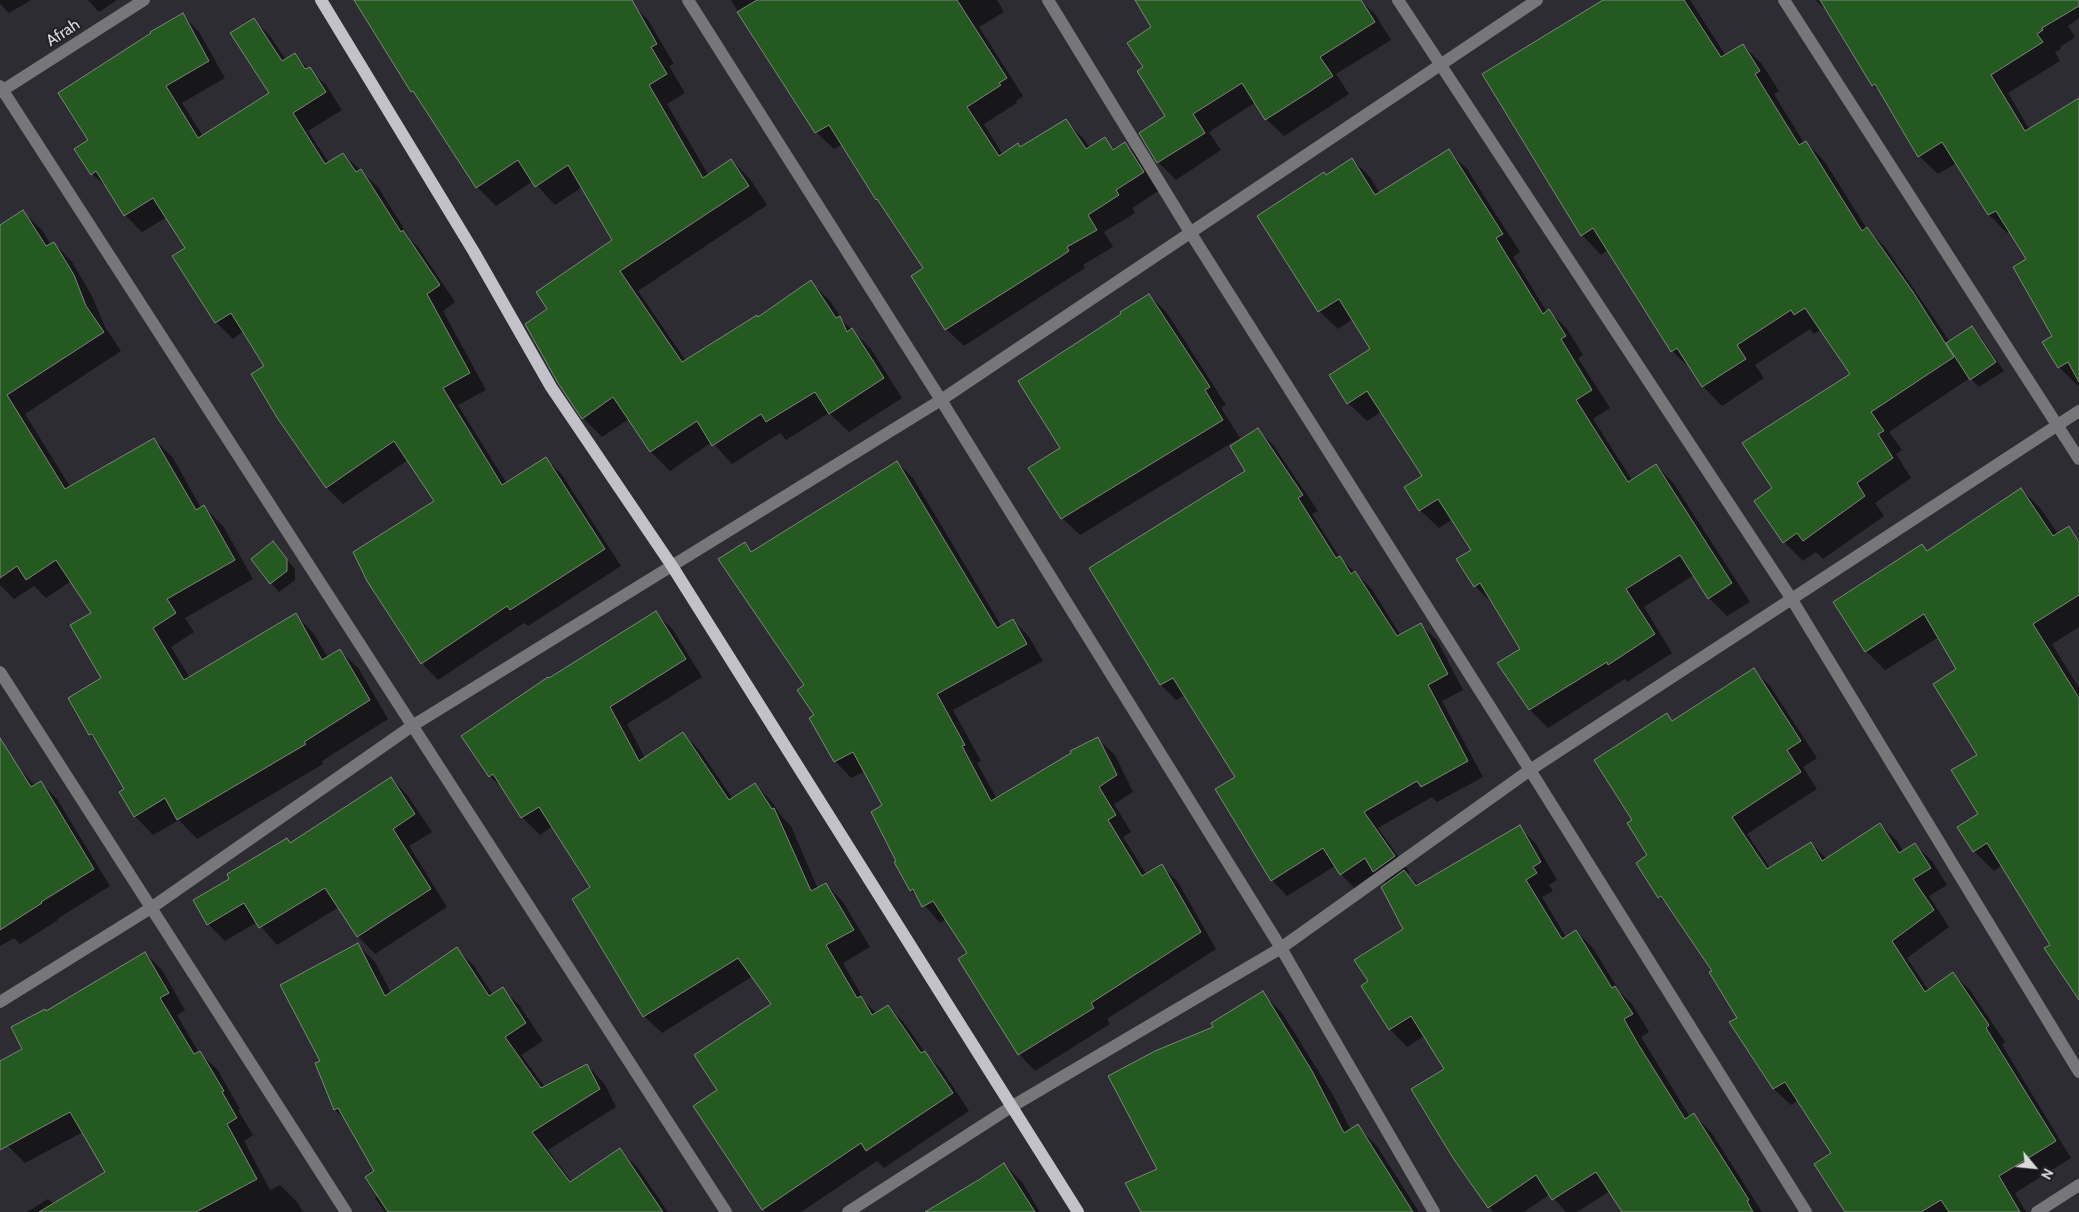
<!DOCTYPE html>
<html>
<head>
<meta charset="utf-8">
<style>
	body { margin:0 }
	#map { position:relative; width:2079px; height:1212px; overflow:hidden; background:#2c2c32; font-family:Cabin,sans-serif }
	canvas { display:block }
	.north { position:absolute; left:2009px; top:1142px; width:50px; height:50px; -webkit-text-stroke:4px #222228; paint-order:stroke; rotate:118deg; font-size:14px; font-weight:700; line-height:20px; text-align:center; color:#dbdbde }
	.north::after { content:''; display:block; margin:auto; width:18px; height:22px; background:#dbdbde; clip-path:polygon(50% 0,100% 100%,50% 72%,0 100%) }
</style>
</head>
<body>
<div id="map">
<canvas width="2079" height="1212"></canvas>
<div class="north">N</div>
</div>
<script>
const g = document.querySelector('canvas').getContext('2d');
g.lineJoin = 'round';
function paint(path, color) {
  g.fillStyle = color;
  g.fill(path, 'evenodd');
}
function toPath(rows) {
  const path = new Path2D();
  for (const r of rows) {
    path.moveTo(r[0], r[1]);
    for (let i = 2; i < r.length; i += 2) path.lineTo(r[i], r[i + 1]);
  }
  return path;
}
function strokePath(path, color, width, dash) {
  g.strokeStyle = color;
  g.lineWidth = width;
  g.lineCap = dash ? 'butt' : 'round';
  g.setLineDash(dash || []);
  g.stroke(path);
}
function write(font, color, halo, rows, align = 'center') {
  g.font = font + ' Cabin,sans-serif';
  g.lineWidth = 4.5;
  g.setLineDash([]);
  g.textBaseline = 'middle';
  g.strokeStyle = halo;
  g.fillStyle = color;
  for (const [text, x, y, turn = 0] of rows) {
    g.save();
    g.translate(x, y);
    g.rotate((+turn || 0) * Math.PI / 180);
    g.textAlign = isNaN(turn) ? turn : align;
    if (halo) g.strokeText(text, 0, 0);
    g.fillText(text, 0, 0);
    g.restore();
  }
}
paint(toPath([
	[0,0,31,0,9,13,0,4],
	[88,0,117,0,99,12],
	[357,0,628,0,648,20,674,64,669,66,685,93,667,104,709,176,731,160,750,179,767,205,638,291,686,361,759,318,811,282,830,301,844,322,871,349,902,398,849,432,829,413,786,440,780,433,732,464,712,442,670,471,651,452,629,419,602,437,583,418,549,309,614,240,582,187,555,205,533,181,496,206,477,187,420,99,412,91],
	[731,0,997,0,1004,12,979,27,1023,96,1016,101,1017,103,984,124,1003,155,1021,148,1066,121,1083,138,1090,148,1104,139,1115,150,1125,143,1142,161,1160,190,1132,208,1135,213,1104,232,1113,247,1083,265,1085,268,964,346,946,329,925,268,843,144,834,149,816,132,759,42,753,37],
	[1136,0,1360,0,1375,14,1391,40,1336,74,1349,94,1323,111,1284,136,1266,119,1256,102,1209,132,1221,150,1176,180,1158,162,1141,133,1167,116,1145,68,1153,27],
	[1604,0,1690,0,1726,56,1743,45,1762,64,1779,91,1774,94,1804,143,1806,142,1825,162,1867,229,1886,248,1950,342,1972,327,1980,336,2004,371,1979,387,1970,378,1889,432,1902,450,1896,454,1911,478,1875,503,1884,516,1823,559,1816,552,1803,561,1784,542,1774,489,1852,375,1821,329,1814,334,1810,329,1755,365,1764,378,1722,406,1703,386,1692,370,1672,351,1608,250,1601,255,1582,235],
	[1815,0,2074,0,2079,7,2079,18,2068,26,2075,37,2060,47,2061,49,2055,52,2060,61,2008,93,2030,130,2079,99,2079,385,2078,386,2059,367,2044,343,2054,336,2027,259,2010,231,2007,233,1989,215,1957,163,1938,174,1919,156,1883,95,1873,85,1826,8,1825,9],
	[183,15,199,32,225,78,182,103,203,136,271,93,253,19,270,36,286,60,294,55,326,85,342,110,308,131,329,163,343,154,378,187,411,240,419,248,455,302,443,311,486,390,458,405,507,484,546,458,562,475,621,566,528,626,524,623,438,680,422,663,436,501,408,460,343,504,326,487,266,366,244,331,233,339,216,322,186,248,167,217,142,232,125,215,110,190,92,174,89,141],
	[1448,151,1467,169,1520,252,1513,257,1547,312,1549,311,1567,329,1583,355,1578,358,1610,408,1593,419,1632,480,1656,465,1674,484,1750,602,1727,616,1709,598,1694,575,1644,607,1672,653,1627,682,1625,679,1548,728,1530,710,1499,664,1522,649,1493,604,1475,586,1472,551,1453,519,1439,528,1420,510,1406,488,1423,477,1382,411,1367,421,1348,403,1372,349,1353,319,1338,329,1319,311,1259,216,1352,159,1370,177,1380,194],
	[23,212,42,230,51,245,54,243,72,262,92,296,105,327,121,351,25,414,71,488,154,439,173,458,201,508,204,507,223,526,253,579,185,618,194,632,171,647,190,678,296,615,314,634,328,658,340,651,359,669,388,719,322,761,323,764,197,839,179,820,153,835,135,816,126,790,100,744,90,735,103,679,93,613,71,581,46,598,34,586,14,599,0,585,0,227],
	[1149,295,1167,313,1226,405,1221,408,1240,438,1080,535,1062,518,1062,448],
	[1258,430,1274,446,1318,511,1312,514,1340,558,1371,588,1401,636,1421,625,1437,640,1463,690,1442,701,1483,777,1437,802,1432,797,1378,828,1410,873,1407,874,1419,886,1519,827,1536,844,1557,880,1549,885,1553,891,1542,897,1566,937,1576,931,1593,948,1620,992,1632,1004,1649,1032,1641,1037,1690,1117,1694,1115,1711,1132,1762,1212,1623,1212,1610,1191,1577,1212,1566,1212,1550,1194,1524,1212,1493,1212,1454,1158,1446,1069,1424,1036,1407,1047,1390,1029,1363,986,1370,981,1405,930,1387,884,1378,875,1356,890,1341,874,1335,866,1287,896,1272,880,1237,777,1185,695,1176,700,1161,685,1246,471],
	[897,462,913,478,1002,627,1013,620,1029,637,1043,661,953,710,981,761,977,763,997,799,1098,739,1115,755,1133,792,1114,804,1131,832,1123,837,1147,875,1162,866,1178,882,1216,949,1107,1019,1110,1024,1035,1071,1019,1054,969,954,946,919,940,923,911,890,898,861,884,806,865,771,851,778,835,761,805,685,744,544,753,553],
	[2021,489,2041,509,2058,534,2079,549,2079,627,2052,644,2079,688,2079,998,2051,945,2002,865,1994,871,1974,851,1959,828,1980,814,1979,755,1958,669,1939,637,1885,670,1866,651,1922,545,1928,551],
	[273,543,295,569,295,580,279,592,271,583],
	[656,613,673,630,702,677,627,724,645,758,683,733,700,751,733,799,755,784,772,802,782,817,791,826,818,889,826,884,843,902,870,947,843,963,865,1002,877,1014,888,1006,905,1024,926,1054,942,1070,969,1111,884,1168,877,1161,801,1212,766,1212,763,1209,719,1090,773,1005,753,976,662,1033,644,1016,592,887,552,826,540,835,522,817,506,792,490,776,463,736],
	[1753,669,1770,686,1817,758,1803,767,1817,789,1747,834,1770,868,1811,843,1827,859,1880,824,1897,841,1904,852,1915,845,1932,861,1947,885,1929,896,1949,927,1907,958,1929,991,1953,974,1970,990,2005,1042,2002,1045,2071,1158,2015,1193,2026,1212,1847,1212,1833,1153,1798,1100,1791,1105,1774,1089,1731,1022,1739,1018,1713,971,1671,909,1659,897,1637,863,1649,856,1633,820,1667,715,1673,721],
	[15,763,35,786,41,783,57,799,110,886,57,919,58,920,20,944,14,938,0,946,0,774],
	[391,778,408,796,432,832,409,846,447,907,375,954,358,936,339,907,277,945,257,922,225,941,208,924,231,879,287,839,291,844],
	[358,945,375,962,391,993,457,949,474,966,493,995,502,989,520,1006,543,1041,521,1055,545,1087,587,1065,604,1083,616,1107,548,1150,572,1182,620,1150,637,1167,668,1212,385,1212,375,1198,379,1196,375,1172,347,1121,335,1110,316,1064,322,1061],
	[145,953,162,970,185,1010,177,1015,199,1053,217,1069,240,1109,238,1110,253,1135,244,1141,270,1190,280,1185,297,1202,303,1212,27,1212,48,1199,54,1204,107,1173,83,1132,25,1163,8,1146,0,1132,0,1063,24,1049,47,1012],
	[1262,993,1282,1013,1332,1093,1351,1130,1357,1126,1377,1146,1419,1212,1142,1212,1215,1028],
	[1004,1164,1022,1182,1040,1212,928,1212]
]), '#0007');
const building = toPath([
	[354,0,632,0,657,44,651,47,667,74,649,85,703,178,731,159,749,186,620,271,682,362,757,315,758,317,811,280,836,318,840,316,847,332,852,328,884,378,829,414,815,392,766,422,761,414,712,446,697,421,650,452,613,397,582,419,558,383,525,324,547,309,536,292,612,240,568,165,535,187,518,160,476,188,413,91,411,92,354,0],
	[757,0,957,0,1007,78,999,83,1001,85,967,107,999,156,1018,143,1020,147,1066,119,1086,149,1105,137,1113,150,1125,142,1144,172,1116,190,1119,195,1088,215,1097,230,1067,247,1069,251,1057,259,945,330,911,276,923,268,877,199,876,200,829,125,815,133,737,12,757,0],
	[1135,0,1361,0,1375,22,1320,57,1333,76,1306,94,1265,120,1242,83,1193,114,1205,133,1157,163,1139,133,1165,116,1137,71,1143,67,1127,43,1151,27,1135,0],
	[1603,0,1684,0,1721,57,1743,44,1760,71,1755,74,1799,145,1806,141,1862,231,1867,227,1913,292,1954,357,1871,412,1884,431,1878,434,1893,458,1857,483,1865,496,1803,541,1797,533,1783,543,1754,501,1772,488,1742,443,1850,374,1805,308,1794,315,1791,310,1737,345,1746,359,1702,387,1677,348,1671,352,1593,228,1581,236,1482,74,1603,0],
	[1820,0,2079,0,2079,6,2042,28,2043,30,2037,34,2043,42,1991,75,2025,131,2079,98,2079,382,2068,362,2058,368,2042,342,2052,336,2013,267,2026,259,1996,211,1988,215,1942,142,1918,157,1875,84,1872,86,1820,0],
	[183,13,209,61,166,86,198,138,269,93,230,33,254,18,282,61,295,53,305,69,310,67,326,92,293,113,325,164,343,153,356,172,361,169,401,232,403,230,440,285,427,294,470,373,443,388,502,485,546,457,605,549,510,610,507,606,421,664,367,581,353,552,434,501,394,441,326,488,278,419,251,374,264,366,231,313,215,323,172,256,185,248,153,198,124,216,96,171,91,175,74,149,88,140,58,93,151,33,150,32,183,13],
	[1449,149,1503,234,1496,238,1543,314,1549,309,1566,336,1561,339,1592,390,1576,400,1628,482,1656,464,1732,583,1708,599,1680,555,1626,589,1655,634,1608,665,1607,662,1529,710,1497,663,1520,649,1480,583,1474,587,1456,559,1471,550,1438,499,1419,511,1404,487,1422,476,1367,391,1347,404,1329,375,1370,349,1339,299,1318,312,1257,216,1324,172,1326,175,1352,158,1375,195,1449,149],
	[23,210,46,246,54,242,74,275,86,306,104,332,7,395,65,489,154,438,196,510,204,505,235,560,167,599,176,613,153,628,184,680,296,613,322,660,340,649,370,700,304,742,306,744,177,820,165,798,134,817,119,792,124,789,92,734,89,735,68,698,101,678,70,625,91,613,56,560,26,580,17,566,0,578,0,225,23,210],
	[1149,294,1210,387,1205,390,1223,420,1061,519,1028,468,1060,448,1018,381,1121,314,1120,312,1149,294],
	[1972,326,1996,362,1970,380,1946,343,1972,326],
	[1258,428,1303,495,1298,498,1336,558,1340,556,1351,574,1355,571,1397,636,1421,623,1448,674,1428,685,1468,761,1421,787,1417,781,1364,812,1395,856,1373,872,1365,858,1340,875,1323,848,1271,881,1215,789,1235,777,1173,678,1160,685,1089,568,1245,471,1230,446,1258,428],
	[897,461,997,628,1013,619,1027,644,937,694,965,745,962,746,991,801,1071,753,1070,751,1098,737,1117,775,1099,787,1116,815,1108,820,1142,876,1162,864,1201,932,1091,1003,1094,1008,1018,1055,958,959,967,953,933,901,922,907,913,889,910,891,894,862,896,861,871,812,882,805,853,752,834,762,809,718,814,715,797,690,804,685,718,559,745,542,751,552,897,461],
	[2021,488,2053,536,2069,526,2079,542,2079,595,2033,624,2079,698,2079,1000,2044,948,2050,945,1987,843,1973,852,1957,827,1978,814,1951,770,1977,755,1933,684,1956,669,1924,614,1865,652,1833,602,1922,544,1927,551,2021,488],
	[273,541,287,559,287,571,270,584,251,559,273,541],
	[656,611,686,659,610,707,639,761,683,732,729,800,755,783,772,809,774,808,811,891,826,883,854,930,826,945,857,998,861,996,872,1015,888,1005,921,1053,925,1051,953,1093,866,1151,861,1143,762,1210,693,1106,717,1090,694,1055,771,1004,738,958,643,1017,572,899,590,887,539,807,521,818,493,774,489,777,461,736,548,677,549,678,656,611],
	[1754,668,1801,741,1787,750,1801,772,1732,817,1767,869,1811,842,1822,861,1880,823,1899,853,1915,843,1931,868,1913,879,1934,910,1892,941,1925,992,1953,972,1989,1025,1986,1028,2056,1141,1999,1176,2020,1212,1949,1212,1941,1200,1921,1212,1845,1212,1814,1164,1831,1153,1785,1082,1773,1089,1729,1022,1737,1018,1709,972,1712,971,1661,896,1658,898,1636,863,1647,855,1627,823,1632,820,1594,760,1667,713,1672,721,1754,668],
	[0,738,31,787,41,781,94,869,41,902,42,903,0,930,0,738],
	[391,777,415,814,393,829,431,889,357,937,325,888,259,928,244,903,207,925,193,900,229,879,227,874,287,838,290,843,391,777],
	[1520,825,1541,862,1533,867,1537,873,1526,880,1562,939,1576,930,1612,988,1615,986,1633,1014,1624,1019,1638,1044,1685,1119,1694,1113,1749,1200,1747,1201,1753,1212,1622,1212,1596,1172,1552,1200,1536,1175,1488,1208,1453,1158,1411,1089,1444,1069,1411,1016,1389,1030,1361,986,1368,981,1354,960,1403,929,1381,887,1404,870,1416,886,1520,825],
	[358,943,385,996,457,947,489,996,503,987,526,1023,505,1037,541,1088,587,1064,600,1089,532,1132,570,1182,620,1148,663,1212,388,1212,365,1177,374,1171,338,1108,334,1110,315,1063,320,1061,280,985,358,943],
	[145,952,169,993,160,998,194,1054,200,1051,224,1091,222,1092,237,1118,227,1124,257,1179,196,1212,39,1212,105,1172,70,1112,0,1150,0,1061,22,1049,11,1027,45,1009,46,1011,145,952],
	[1263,991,1312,1071,1344,1133,1358,1124,1413,1212,1141,1212,1125,1183,1157,1169,1108,1076,1155,1051,1213,1027,1211,1023,1263,991],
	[1004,1163,1035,1212,925,1212,980,1179,1004,1163]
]);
paint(building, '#245a20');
strokePath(building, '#7f847e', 1);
strokePath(toPath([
	[688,0,941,400,1281,948,1434,1212],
	[1048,0,1190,232,1530,770,1806,1212],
	[1398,0,1791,598,2079,1072],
	[1784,0,2079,459],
	[0,86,726,1212],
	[0,92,144,0],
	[0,672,346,1212],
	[0,1002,151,908,412,726,941,400,1537,0],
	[848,1212,1011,1107,1281,948,1530,770,2079,411],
	[2037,1212,2079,1185]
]), '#77777a', 12);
strokePath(toPath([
	[321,0,474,252,551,387,672,566,1078,1212]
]), '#c2c2c8', 12);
write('16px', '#dbdbde', '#222228', [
	["Afrah",63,33,-33]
]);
</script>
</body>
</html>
